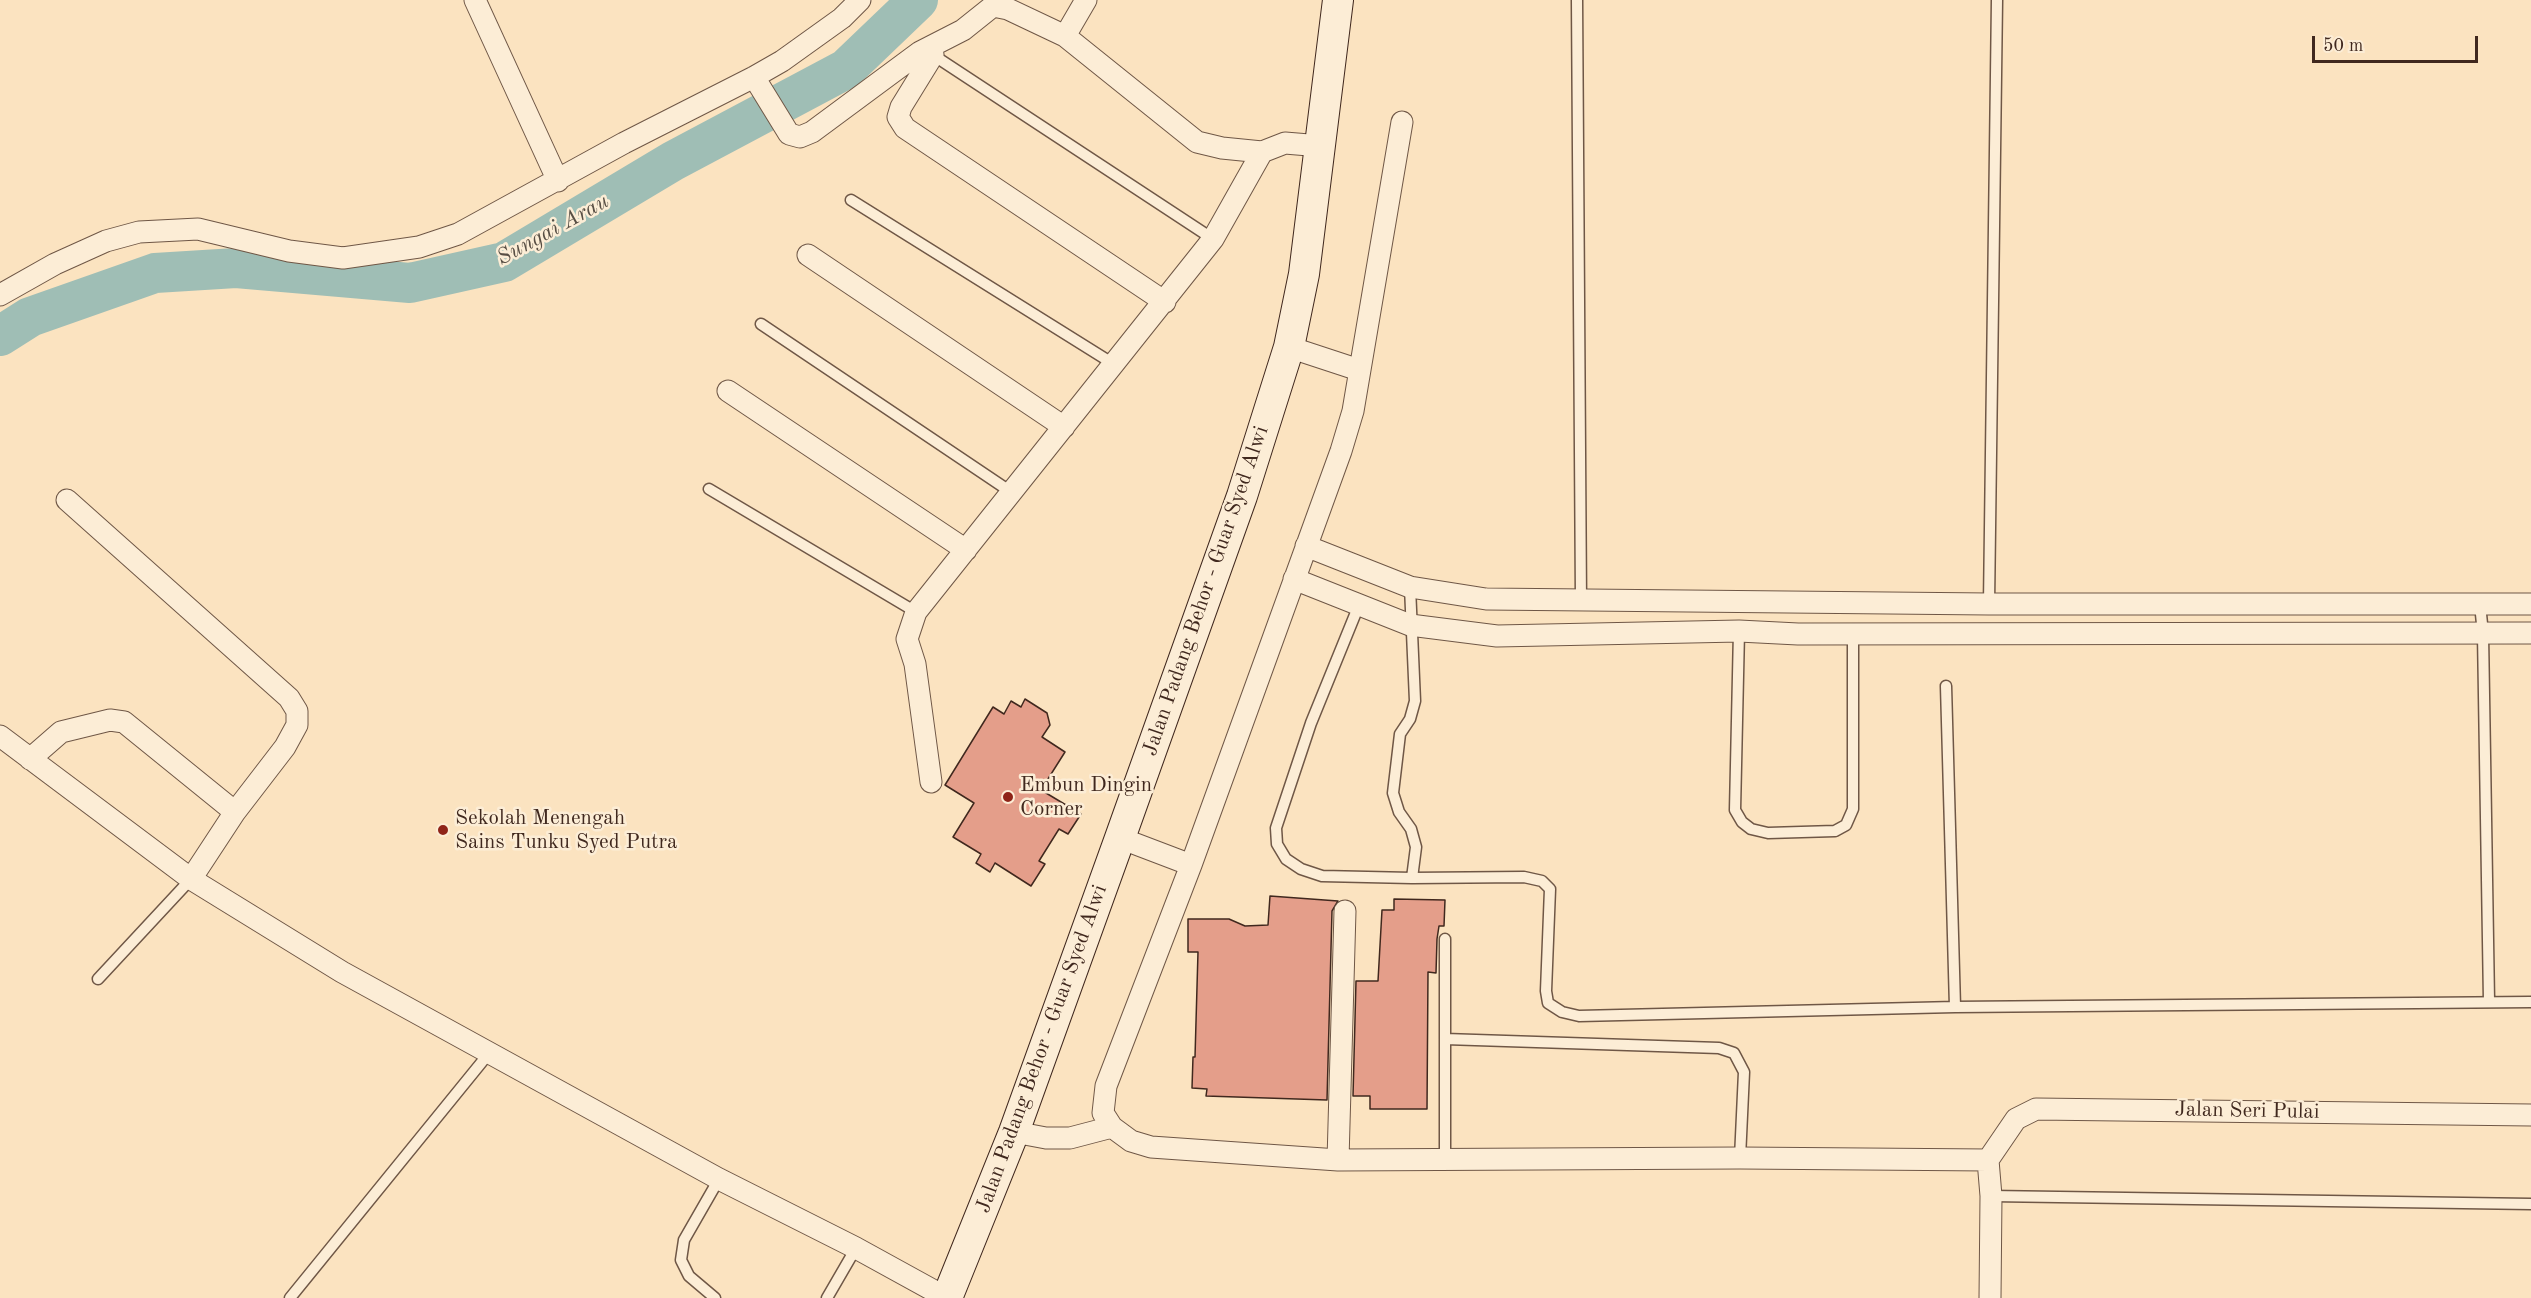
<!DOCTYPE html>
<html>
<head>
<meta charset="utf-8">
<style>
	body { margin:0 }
	#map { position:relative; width:2531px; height:1298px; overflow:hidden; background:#fbe3c0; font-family:"Old Standard TT",serif }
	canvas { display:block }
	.scale { position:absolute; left:2312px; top:36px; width:166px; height:27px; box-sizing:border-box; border:3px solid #40281e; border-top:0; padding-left:8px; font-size:18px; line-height:21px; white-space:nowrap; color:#40281e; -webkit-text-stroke:4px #fcedd6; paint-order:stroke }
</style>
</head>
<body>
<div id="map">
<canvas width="2531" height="1298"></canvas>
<div class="scale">50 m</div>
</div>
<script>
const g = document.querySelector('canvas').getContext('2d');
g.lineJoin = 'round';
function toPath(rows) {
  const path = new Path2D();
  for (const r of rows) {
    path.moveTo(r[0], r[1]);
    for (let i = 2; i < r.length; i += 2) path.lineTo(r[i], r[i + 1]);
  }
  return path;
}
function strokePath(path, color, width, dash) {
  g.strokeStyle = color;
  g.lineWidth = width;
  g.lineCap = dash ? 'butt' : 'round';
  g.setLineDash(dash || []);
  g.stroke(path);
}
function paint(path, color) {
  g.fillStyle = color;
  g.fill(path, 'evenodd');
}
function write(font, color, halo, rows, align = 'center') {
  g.font = font + ' "Old Standard TT",serif';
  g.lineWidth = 5;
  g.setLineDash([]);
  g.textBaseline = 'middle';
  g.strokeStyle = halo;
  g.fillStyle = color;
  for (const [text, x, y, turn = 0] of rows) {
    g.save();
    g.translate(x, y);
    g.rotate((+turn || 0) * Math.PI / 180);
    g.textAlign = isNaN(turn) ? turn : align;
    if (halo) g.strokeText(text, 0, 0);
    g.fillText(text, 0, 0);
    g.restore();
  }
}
strokePath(toPath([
	[0,336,30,317,155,273,236,268,410,283,504,262,673,161,846,69,918,0]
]), '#9fbeb5', 40);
const building = toPath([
	[1025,699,1047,713,1050,725,1042,737,1065,752,1041,790,1081,814,1068,834,1059,829,1039,861,1045,864,1031,886,995,863,990,872,976,863,981,854,953,837,974,803,945,785,993,707,1004,714,1011,701,1021,707,1025,699],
	[1270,896,1338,901,1332,911,1327,1100,1206,1096,1207,1089,1192,1088,1193,1057,1195,1057,1198,952,1188,952,1188,919,1229,919,1245,926,1268,925,1270,896],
	[1394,899,1445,900,1444,926,1439,926,1437,939,1436,973,1428,972,1427,1109,1370,1109,1370,1096,1353,1096,1356,981,1378,981,1382,910,1394,910,1394,899]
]);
paint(building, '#e49e8a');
strokePath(building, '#40281e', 1.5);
const service = toPath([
	[1577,0,1581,601],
	[933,55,1213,239],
	[851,200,1112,363],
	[761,324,1011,492],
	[709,489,916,612],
	[1410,587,1415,701,1410,719,1400,734,1393,793,1399,812,1411,829,1416,847,1412,878],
	[1989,604,1997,0],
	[2480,604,2483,634,2489,1001],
	[1359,605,1311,723,1276,828,1277,844,1286,859,1301,869,1322,876,1412,878,1524,877,1542,881,1550,889,1546,991,1548,1003,1562,1012,1579,1016,1955,1007,2531,1002],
	[1739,631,1735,810,1742,822,1751,829,1768,833,1835,831,1846,825,1853,809,1853,633],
	[1946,686,1955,1007],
	[1445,939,1445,1159],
	[98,979,191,879],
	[1445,1039,1719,1048,1734,1053,1744,1072,1740,1158],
	[1991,1196,2531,1204],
	[290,1298,490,1052],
	[715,1298,689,1276,681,1260,684,1240,719,1179],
	[827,1298,856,1248]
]);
const minor = toPath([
	[475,0,558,181],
	[1065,36,1086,0],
	[932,47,933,55,901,107,898,117,905,128,1165,302],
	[754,77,789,134,800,137,812,132,920,52,963,30,993,6,1008,9,1065,36,1197,142,1222,148,1262,152,1285,143,1321,146],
	[1402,122,1353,411,1341,451,1191,865,1106,1086,1103,1113,1112,1127,1131,1141,1151,1147,1338,1160,1740,1158,1988,1160],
	[808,255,1064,427],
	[0,295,55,264,106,241,139,232,198,229,289,251,343,258,419,247,458,234,624,143,754,77,782,61,842,18,860,0],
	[1289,347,1359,370],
	[728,391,966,550],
	[67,500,289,698,297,711,297,725,285,747,235,812,191,879],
	[1306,546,1410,587,1486,599,1989,604,2531,604],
	[1294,579,1410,625,1497,636,1739,631,1798,634,2531,633],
	[0,736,191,879,342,972,719,1179,856,1248,947,1298],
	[30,759,61,732,110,720,124,722,235,812],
	[931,782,915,664,907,639,916,612,1213,239,1262,152],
	[1120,838,1191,865],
	[1014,1132,1046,1138,1070,1138,1112,1127],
	[1338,1160,1345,911],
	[1988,1160,2016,1119,2036,1109,2531,1115],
	[1988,1160,1991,1196,1990,1298]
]);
const secondary = toPath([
	[947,1298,1014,1132,1120,838,1242,496,1289,347,1304,274,1338,0]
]);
strokePath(service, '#6f5746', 13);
strokePath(minor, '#6f5746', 23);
strokePath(secondary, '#40281e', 32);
strokePath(service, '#fcedd6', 10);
strokePath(minor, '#fcedd6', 21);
strokePath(secondary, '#fcedd6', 30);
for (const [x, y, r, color] of [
	[1008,797,6,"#8f2418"],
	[443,830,6,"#8f2418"]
]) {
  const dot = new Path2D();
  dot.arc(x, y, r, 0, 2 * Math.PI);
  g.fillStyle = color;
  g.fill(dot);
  strokePath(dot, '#fcedd6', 2);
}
write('21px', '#40281e', '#fcedd6', [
	["Jalan Padang Behor - Guar Syed Alwi",1206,591,-71],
	["Jalan Padang Behor - Guar Syed Alwi",1042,1049,-70],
	["Jalan Seri Pulai",2247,1111,1]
]);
write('21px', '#40281e', '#fcedd6', [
	["Embun Dingin",1020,785],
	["Corner",1020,809],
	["Sekolah Menengah",455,818],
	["Sains Tunku Syed Putra",455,842]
], 'left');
write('italic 22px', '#584e44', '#fcedd6', [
	["Sungai Arau",553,230,-29]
]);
</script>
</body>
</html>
